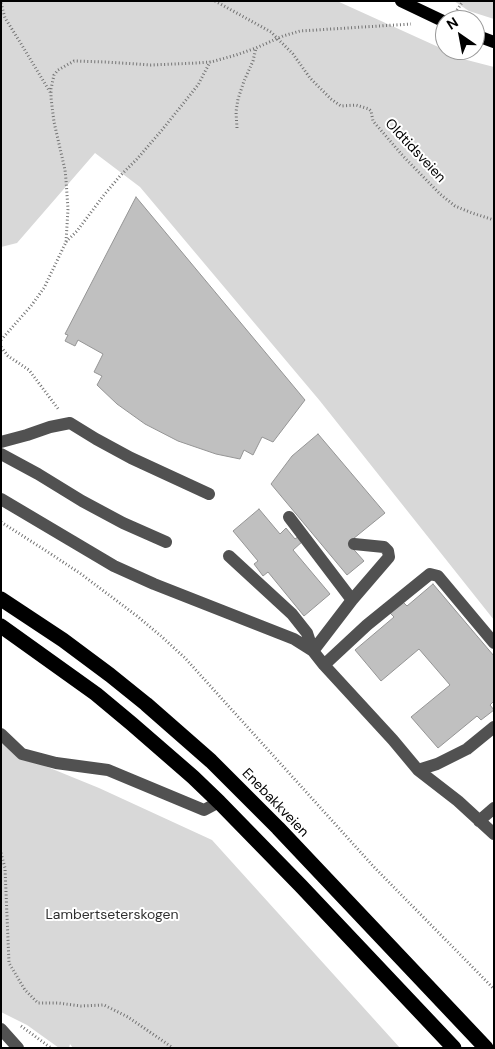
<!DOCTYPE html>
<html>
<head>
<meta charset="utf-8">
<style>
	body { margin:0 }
	#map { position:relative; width:495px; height:1049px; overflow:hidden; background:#fff; font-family:"DM Sans",sans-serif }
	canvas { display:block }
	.frame { position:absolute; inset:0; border:2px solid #000; pointer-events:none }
	.north { position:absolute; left:435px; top:10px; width:50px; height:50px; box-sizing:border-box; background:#fff; border:1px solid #999; border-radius:50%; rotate:327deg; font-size:14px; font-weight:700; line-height:20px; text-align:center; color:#000 }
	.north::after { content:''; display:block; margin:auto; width:18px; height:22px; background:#000; clip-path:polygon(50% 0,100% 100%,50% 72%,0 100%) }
</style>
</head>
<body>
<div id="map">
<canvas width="495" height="1049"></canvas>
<div class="frame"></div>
<div class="north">N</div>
</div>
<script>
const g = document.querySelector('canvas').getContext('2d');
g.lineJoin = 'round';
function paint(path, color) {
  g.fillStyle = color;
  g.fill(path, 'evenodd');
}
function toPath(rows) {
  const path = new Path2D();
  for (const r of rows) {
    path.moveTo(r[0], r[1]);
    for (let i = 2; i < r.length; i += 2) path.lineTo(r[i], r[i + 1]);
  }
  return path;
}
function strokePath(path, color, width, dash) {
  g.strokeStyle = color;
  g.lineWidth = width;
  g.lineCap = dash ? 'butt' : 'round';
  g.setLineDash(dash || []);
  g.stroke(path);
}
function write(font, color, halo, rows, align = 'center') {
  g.font = font + ' "DM Sans",sans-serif';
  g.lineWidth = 4;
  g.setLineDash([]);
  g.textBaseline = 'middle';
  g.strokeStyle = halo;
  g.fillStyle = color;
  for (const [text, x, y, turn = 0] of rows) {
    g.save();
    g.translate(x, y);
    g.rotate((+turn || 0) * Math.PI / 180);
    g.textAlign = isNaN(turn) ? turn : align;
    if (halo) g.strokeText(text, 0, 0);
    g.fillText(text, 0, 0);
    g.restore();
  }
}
paint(toPath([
	[1,1,337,1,467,60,494,67,494,620,320,401,140,187,95,153,17,243,1,247],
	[454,1,494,1,494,19,469,11],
	[1,742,18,755,99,788,212,840,400,1048,73,1048,70,1044,69,1048,59,1048,27,1025,1,1012]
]), '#d8d8d8');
const building = toPath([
	[136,197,305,400,273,442,262,437,253,455,244,450,240,459,216,454,178,441,145,424,117,404,97,385,102,376,94,372,103,354,78,340,75,346,65,341,68,335,65,334,136,197],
	[318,434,385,513,348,543,364,561,347,575,271,484,292,456,318,434],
	[259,509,280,534,286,528,295,539,299,536,303,541,293,550,330,594,304,616,268,572,263,576,254,564,258,561,233,531,259,509],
	[433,584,494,656,494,701,490,705,494,710,481,720,477,716,438,748,411,717,450,685,419,649,381,681,355,650,394,617,390,613,403,602,407,606,433,584]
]);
paint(building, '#c0c0c0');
strokePath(building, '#959595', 1);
strokePath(toPath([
	[215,1,271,32,293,54,310,78,331,99,341,106,356,105,369,109,371,111,373,121,403,156,440,194,455,206,472,213,494,220],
	[1,3,5,18,20,42,50,92],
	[457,10,463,1],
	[237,128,236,112,238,99,244,81,253,61,256,48],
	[66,242,77,231,104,195,120,176,137,159,162,130,198,85,210,62],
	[1,340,31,306,44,288,66,242,68,209,66,180,65,170,54,122,51,98,51,89,54,75,58,70,74,61,106,62,151,65,197,63,211,62,236,55,256,48,283,36,300,31,411,24],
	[1,347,8,356,29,370,59,410],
	[1,522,51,554,81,574,137,616,161,636,185,658,374,867,494,989],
	[1,853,5,868,9,963,25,990,38,1003,58,1003,81,1006,104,1005,128,1017,173,1048],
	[21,1026,51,1048]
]), '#737373', 3, [1, 2.5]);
strokePath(toPath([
	[1,442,27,435,50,427,70,423,96,439,131,458,209,494],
	[1,454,38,474,82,501,123,523,166,542],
	[1,499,114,566,154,584,294,639,313,651,324,665,393,740,418,770,458,801,494,834],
	[289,517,352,600],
	[229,556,292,614,307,633,313,651],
	[313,651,352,600,389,557,388,551,384,547,354,544],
	[324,665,367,625,430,574,438,576,494,643],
	[1,734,22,754,56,763,108,770,204,810,219,802],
	[418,770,437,764,467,749,494,727],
	[479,821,494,808],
	[1,1029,18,1048]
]), '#515151', 12);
strokePath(toPath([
	[401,1,445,22],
	[475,35,494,42]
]), '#000', 12);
strokePath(toPath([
	[1,599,63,640,110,675,146,704,211,761,278,828,486,1048],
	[1,626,96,694,132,724,193,777,219,802,301,886,454,1048]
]), '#000', 15);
write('14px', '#000', '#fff', [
	["Oldtidsveien",415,151,47],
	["Enebakkveien",275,803,46]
]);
write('14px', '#2f2f2f', '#fff', [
	["Lambertseterskogen",112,915]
]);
</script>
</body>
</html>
